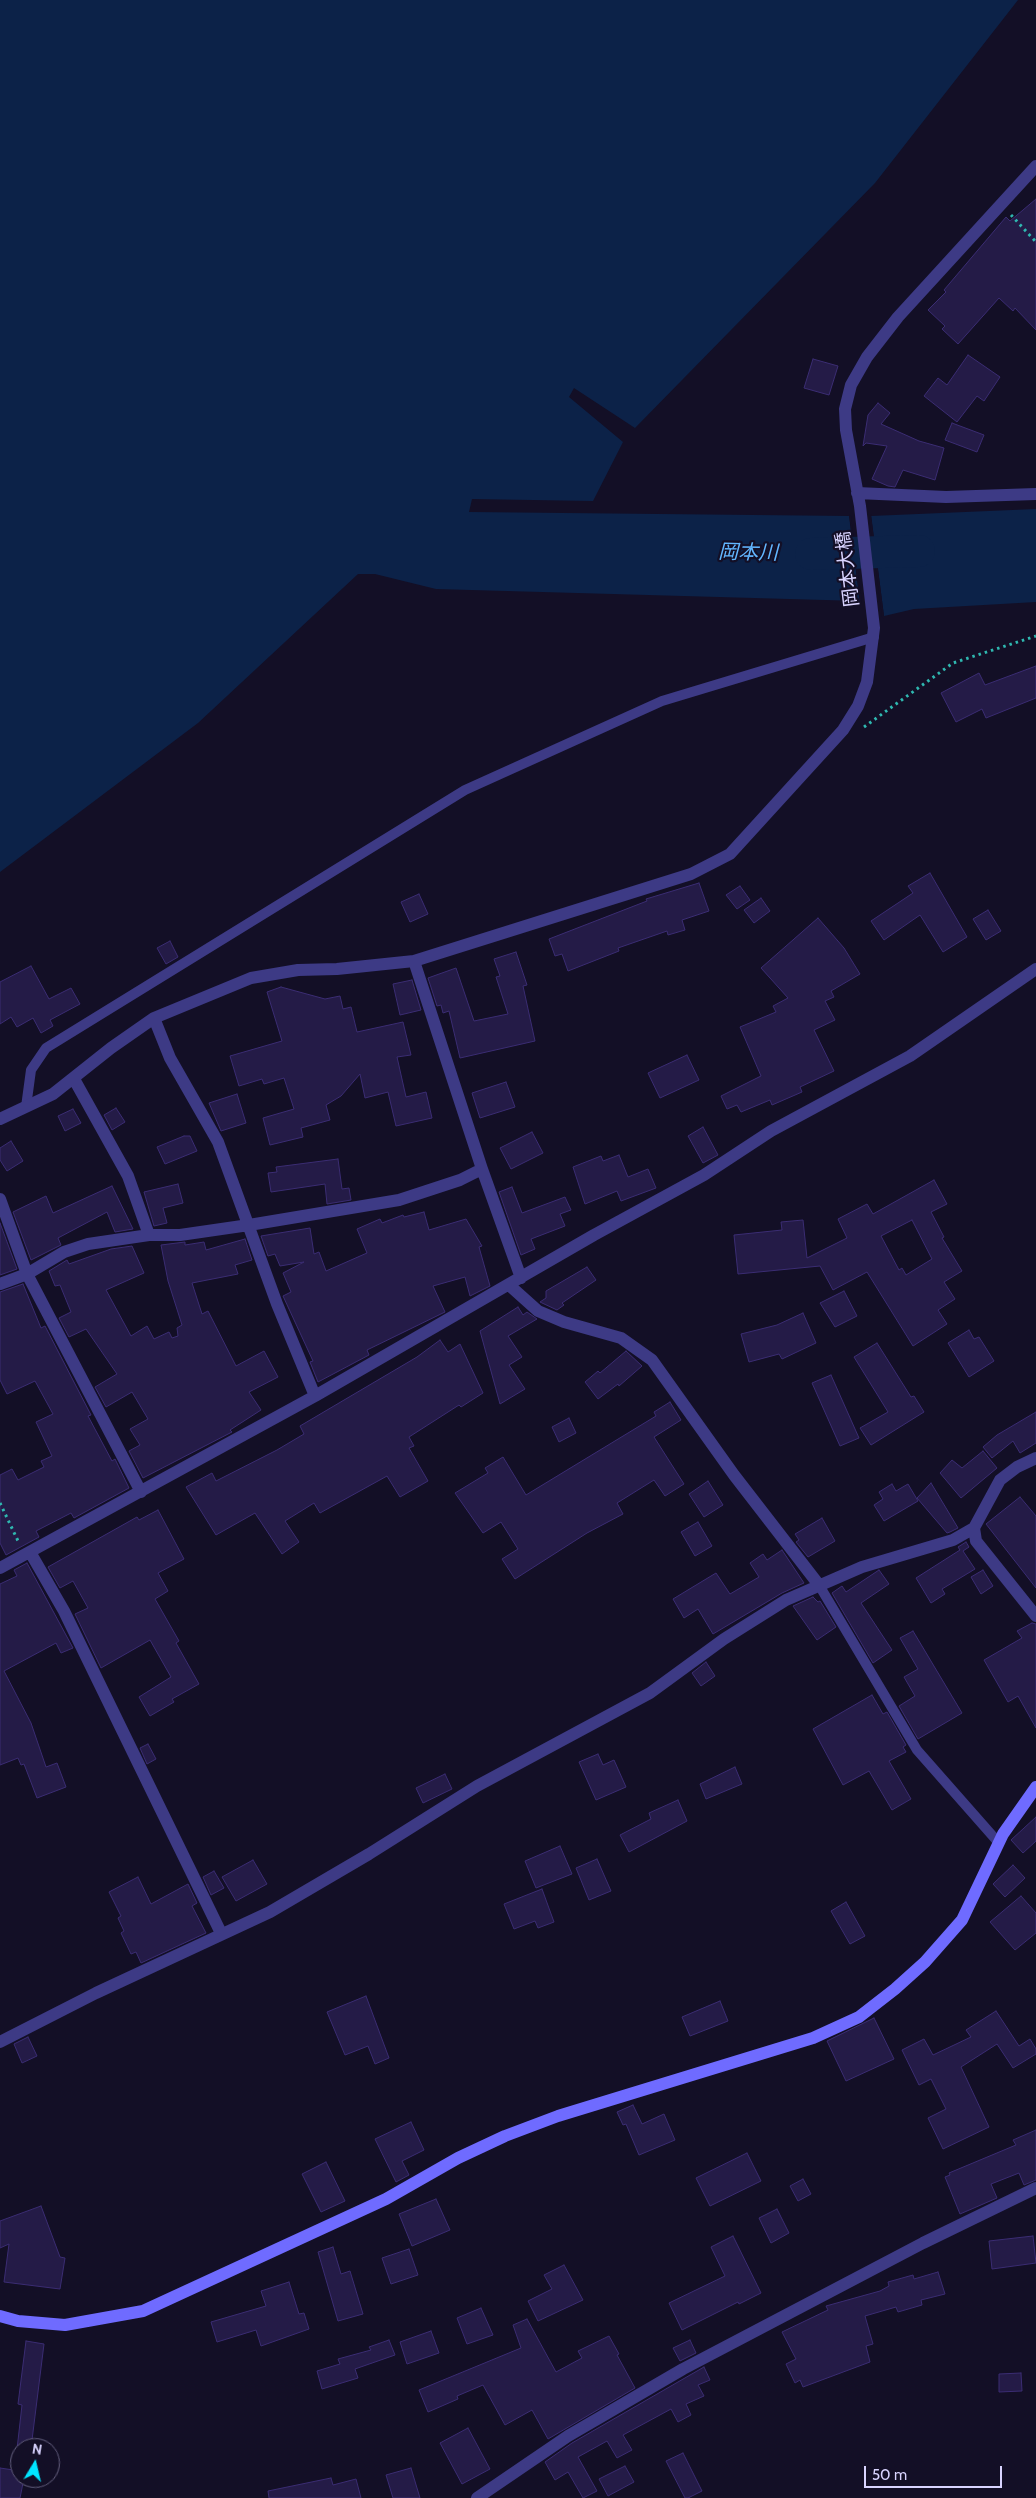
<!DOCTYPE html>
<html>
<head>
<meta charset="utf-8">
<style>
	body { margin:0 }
	#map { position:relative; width:1036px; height:2498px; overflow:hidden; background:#130f26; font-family:Cabin,sans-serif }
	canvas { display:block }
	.north { position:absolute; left:10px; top:2438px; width:50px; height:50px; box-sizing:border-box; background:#130f26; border:1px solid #625e7d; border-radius:50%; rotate:9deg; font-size:14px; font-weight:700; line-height:20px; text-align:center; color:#d9d4ff }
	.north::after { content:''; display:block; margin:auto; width:18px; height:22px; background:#00e5ff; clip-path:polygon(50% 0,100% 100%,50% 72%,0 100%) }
	.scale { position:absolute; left:864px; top:2466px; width:138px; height:22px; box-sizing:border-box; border:2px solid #d9d4ff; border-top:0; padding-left:6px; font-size:15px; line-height:18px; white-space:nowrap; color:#d9d4ff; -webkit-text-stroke:4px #130f26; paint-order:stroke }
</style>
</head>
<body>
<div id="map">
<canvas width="1036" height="2498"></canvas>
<div class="north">N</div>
<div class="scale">50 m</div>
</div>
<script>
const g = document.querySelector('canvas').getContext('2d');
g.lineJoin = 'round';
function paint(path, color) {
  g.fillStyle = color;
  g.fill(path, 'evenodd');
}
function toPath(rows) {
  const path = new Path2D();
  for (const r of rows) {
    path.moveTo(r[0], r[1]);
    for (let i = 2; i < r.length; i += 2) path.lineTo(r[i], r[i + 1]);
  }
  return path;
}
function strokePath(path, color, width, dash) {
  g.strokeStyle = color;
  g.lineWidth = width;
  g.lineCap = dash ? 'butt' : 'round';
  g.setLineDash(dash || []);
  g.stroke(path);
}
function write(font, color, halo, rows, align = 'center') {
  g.font = font + ' Cabin,"Noto Sans JP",sans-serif';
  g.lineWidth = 4.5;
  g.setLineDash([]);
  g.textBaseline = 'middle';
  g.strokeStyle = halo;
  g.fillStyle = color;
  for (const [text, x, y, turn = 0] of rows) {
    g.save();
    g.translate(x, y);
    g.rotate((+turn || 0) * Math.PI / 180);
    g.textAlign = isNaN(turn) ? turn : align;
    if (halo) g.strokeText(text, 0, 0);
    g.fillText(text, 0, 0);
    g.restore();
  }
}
paint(toPath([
	[0,0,1018,0,875,183,635,428,574,388,569,397,623,442,593,501,472,499,469,512,849,516,860,601,436,589,375,574,358,574,198,723,0,872],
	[1036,509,1036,602,914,609,884,616,871,516]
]), '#0c2248');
paint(toPath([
	[849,514,851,516,862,601,860,604],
	[871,514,884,616,884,619,882,617,869,517]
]), '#130f26');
strokePath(toPath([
	[811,554,919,551]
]), '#0c2248', 32);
const building = toPath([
	[1036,199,1036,330,1015,308,1013,311,999,298,958,344,942,329,945,326,928,310,946,292,944,290,1006,217,1010,221,1036,199],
	[968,355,1000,377,984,401,977,396,957,422,924,396,938,378,947,385,968,355],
	[813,359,838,366,829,395,804,388,813,359],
	[878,403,890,413,881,424,919,441,944,448,935,480,903,470,895,487,888,486,872,479,887,446,866,443,863,446,868,415,878,403],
	[952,423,984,435,977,452,945,440,952,423],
	[1036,666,1036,698,986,718,982,709,956,722,941,693,979,673,985,685,1036,666],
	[930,873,967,937,943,952,920,915,884,940,871,921,913,893,908,886,930,873],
	[699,883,709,911,682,920,685,930,668,935,667,931,618,948,619,951,568,971,562,954,555,956,549,939,647,901,646,899,699,883],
	[740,886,750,900,737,909,726,895,740,886],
	[419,894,428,914,410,922,401,902,419,894],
	[761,898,770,911,754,923,744,910,761,898],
	[988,910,1001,931,986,940,973,919,988,910],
	[818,918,844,948,860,974,831,991,834,997,825,1001,835,1020,814,1030,834,1071,800,1087,802,1092,772,1105,770,1100,741,1112,737,1105,727,1109,721,1096,761,1076,740,1027,776,1012,773,1006,788,998,761,968,818,918],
	[170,941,178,957,166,964,157,948,170,941],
	[516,952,527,985,523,986,535,1041,460,1058,449,1011,443,1013,441,1005,437,1006,428,978,456,968,474,1021,508,1014,496,977,500,976,494,959,516,952],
	[31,966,49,999,71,988,80,1004,50,1020,53,1026,41,1033,33,1018,17,1027,11,1017,0,1024,0,982,31,966],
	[412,980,421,1010,400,1015,393,984,412,980],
	[281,987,325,999,340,996,343,1009,351,1007,357,1032,403,1022,411,1055,397,1057,406,1097,426,1092,432,1118,396,1126,388,1092,365,1098,360,1074,341,1096,326,1105,330,1120,301,1128,303,1137,270,1145,263,1118,294,1109,284,1078,264,1084,262,1079,239,1086,230,1056,282,1041,267,992,281,987],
	[687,1055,699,1080,660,1098,648,1073,687,1055],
	[506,1082,515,1107,480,1118,472,1093,506,1082],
	[237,1094,246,1123,221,1131,209,1103,237,1094],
	[116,1108,125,1122,112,1130,104,1115,116,1108],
	[73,1109,81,1123,65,1131,58,1116,73,1109],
	[703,1127,718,1155,703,1163,688,1136,703,1127],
	[532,1132,543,1153,511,1169,500,1148,532,1132],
	[184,1136,190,1136,197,1151,165,1164,157,1147,184,1136],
	[11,1141,23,1161,7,1171,0,1160,0,1148,11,1141],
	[619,1155,628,1177,648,1169,656,1188,621,1201,617,1191,585,1204,573,1167,601,1156,603,1161,619,1155],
	[338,1159,342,1189,349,1188,351,1200,327,1204,325,1184,271,1192,268,1173,277,1172,276,1167,338,1159],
	[934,1180,947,1204,931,1212,944,1237,942,1238,962,1271,944,1282,955,1299,938,1310,947,1324,913,1346,867,1272,833,1290,820,1266,738,1274,734,1235,782,1230,781,1222,803,1220,807,1258,847,1238,838,1219,867,1204,873,1214,934,1180],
	[912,1220,932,1259,906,1275,902,1268,899,1270,881,1236,912,1220],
	[178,1184,183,1203,163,1208,167,1223,154,1226,144,1192,178,1184],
	[112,1186,133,1229,115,1232,107,1212,58,1238,61,1245,31,1260,13,1212,46,1196,53,1213,112,1186],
	[512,1187,522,1213,565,1197,571,1210,560,1214,565,1226,531,1239,535,1249,521,1255,499,1192,512,1187],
	[424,1212,429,1230,466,1219,482,1246,479,1247,490,1286,470,1296,465,1277,433,1286,445,1312,367,1350,369,1355,318,1382,310,1362,313,1361,283,1296,291,1292,283,1273,304,1262,280,1266,275,1254,268,1256,261,1236,310,1228,314,1254,319,1252,326,1271,367,1253,357,1229,380,1219,382,1223,403,1215,404,1217,424,1212],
	[0,1223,17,1269,0,1275,0,1223],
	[245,1239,252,1260,235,1265,238,1274,192,1283,202,1314,208,1311,236,1366,264,1351,278,1377,249,1392,261,1410,230,1430,232,1432,143,1478,129,1451,140,1445,130,1429,148,1419,132,1392,106,1407,95,1387,117,1374,86,1329,69,1337,59,1318,71,1312,60,1285,55,1286,49,1271,67,1260,69,1264,111,1249,132,1246,144,1273,106,1290,131,1336,147,1326,154,1339,169,1332,172,1338,178,1336,177,1328,182,1325,168,1281,161,1245,185,1242,185,1245,204,1242,206,1250,245,1239],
	[587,1267,596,1280,562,1303,564,1305,557,1310,540,1302,546,1298,546,1291,587,1267],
	[23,1284,41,1328,45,1326,91,1415,88,1416,112,1461,115,1459,129,1488,74,1518,71,1513,36,1531,39,1537,6,1555,0,1543,0,1475,12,1469,18,1480,44,1467,41,1461,52,1456,36,1422,53,1414,35,1381,7,1394,0,1380,0,1292,23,1284],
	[844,1291,857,1316,835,1327,820,1303,844,1291],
	[518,1307,523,1315,527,1312,537,1319,508,1336,522,1357,509,1365,525,1389,500,1404,480,1331,518,1307],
	[803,1313,816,1343,782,1359,779,1354,749,1362,741,1334,777,1325,803,1313],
	[969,1330,974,1339,979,1337,994,1361,969,1377,948,1343,969,1330],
	[440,1340,448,1352,460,1344,483,1393,461,1407,459,1405,409,1437,414,1446,409,1448,428,1481,400,1497,387,1476,320,1513,314,1503,285,1521,299,1542,282,1554,255,1513,216,1535,186,1487,212,1473,216,1481,277,1450,304,1434,300,1426,417,1357,440,1340],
	[877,1343,911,1397,914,1396,924,1412,871,1445,860,1428,888,1412,854,1357,877,1343],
	[626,1351,642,1366,619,1386,618,1384,598,1399,585,1382,598,1371,600,1373,626,1351],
	[831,1375,859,1438,840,1446,812,1383,831,1375],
	[670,1402,681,1420,654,1437,684,1484,665,1496,654,1480,617,1503,623,1514,587,1533,515,1579,502,1559,518,1549,501,1522,483,1533,455,1493,488,1473,485,1468,503,1457,526,1495,656,1416,654,1412,670,1402],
	[1036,1412,1036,1443,1020,1453,1013,1441,992,1458,983,1447,997,1435,1036,1412],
	[569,1418,576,1433,559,1442,552,1427,569,1418],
	[983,1451,997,1468,961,1498,940,1473,952,1460,962,1468,983,1451],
	[708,1481,723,1505,704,1517,689,1494,708,1481],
	[931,1483,958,1528,950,1532,947,1533,917,1498,931,1483],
	[892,1484,896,1491,908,1484,918,1501,884,1521,874,1505,883,1499,879,1492,892,1484],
	[1020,1497,1036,1516,1036,1588,986,1524,1020,1497],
	[158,1510,184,1559,158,1573,168,1591,155,1599,179,1641,176,1643,199,1684,172,1699,174,1702,150,1716,139,1697,171,1677,150,1640,101,1668,75,1614,88,1608,73,1581,60,1588,48,1567,137,1517,139,1520,158,1510],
	[822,1518,835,1541,808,1557,796,1542,799,1540,795,1534,822,1518],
	[698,1522,712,1546,695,1556,681,1532,698,1522],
	[966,1542,969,1547,963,1551,975,1569,942,1589,945,1594,931,1603,916,1578,960,1550,958,1547,966,1542],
	[782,1550,804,1583,782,1593,713,1634,698,1609,684,1618,673,1599,716,1573,730,1594,759,1577,750,1563,763,1554,767,1560,782,1550],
	[27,1563,73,1648,61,1653,56,1643,4,1671,31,1723,46,1767,57,1763,66,1787,37,1798,24,1764,21,1765,18,1758,0,1765,0,1584,17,1576,14,1570,27,1563],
	[879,1570,889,1584,861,1603,892,1650,873,1663,832,1593,842,1586,846,1592,879,1570],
	[983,1570,993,1586,981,1594,971,1577,983,1570],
	[813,1597,818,1602,820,1601,836,1627,817,1640,793,1606,813,1597],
	[1032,1623,1036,1624,1036,1728,1018,1696,1008,1702,984,1660,1022,1638,1017,1631,1032,1623],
	[913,1631,962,1713,918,1739,899,1706,915,1696,904,1677,918,1669,900,1638,913,1631],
	[706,1662,715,1676,701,1686,692,1673,706,1662],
	[872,1695,883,1714,887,1712,906,1745,903,1747,906,1752,889,1761,911,1799,892,1810,869,1771,843,1785,813,1729,872,1695],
	[148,1744,156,1759,147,1764,140,1748,148,1744],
	[598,1754,603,1765,614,1760,626,1787,596,1800,579,1762,598,1754],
	[735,1767,742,1784,706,1799,700,1784,735,1767],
	[445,1774,452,1789,423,1803,416,1788,445,1774],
	[678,1800,687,1821,629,1852,620,1835,651,1819,649,1813,678,1800],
	[1036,1817,1036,1841,1023,1853,1011,1840,1036,1817],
	[560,1846,572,1874,536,1888,525,1861,560,1846],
	[597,1859,611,1891,589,1900,576,1868,597,1859],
	[253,1860,267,1884,236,1901,222,1877,253,1860],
	[1013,1865,1025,1878,1005,1897,993,1884,1013,1865],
	[214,1871,224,1888,211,1895,203,1877,214,1871],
	[138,1877,151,1904,188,1884,197,1903,192,1906,206,1933,141,1963,136,1952,131,1954,121,1933,124,1931,118,1918,121,1916,109,1892,138,1877],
	[542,1889,554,1922,538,1928,535,1921,514,1929,504,1904,542,1889],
	[1021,1896,1036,1913,1036,1933,1015,1950,990,1922,1021,1896],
	[846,1902,865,1936,850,1944,831,1911,846,1902],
	[366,1996,389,2058,375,2064,368,2046,345,2055,327,2012,366,1996],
	[720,2001,728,2021,690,2036,682,2017,720,2001],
	[996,2011,1019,2046,1030,2039,1036,2049,1036,2054,1013,2068,997,2044,961,2067,989,2127,943,2149,928,2118,946,2109,931,2079,919,2085,902,2050,924,2039,933,2055,971,2037,966,2030,996,2011],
	[874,2018,894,2059,846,2081,827,2041,874,2018],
	[28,2037,37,2056,22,2063,14,2044,28,2037],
	[633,2105,642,2124,664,2114,675,2140,639,2155,626,2124,623,2125,617,2112,633,2105],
	[411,2122,424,2150,402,2161,409,2175,396,2182,375,2139,411,2122],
	[1036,2130,1036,2180,1024,2185,1019,2173,991,2184,997,2198,960,2214,945,2177,950,2175,949,2173,1016,2145,1013,2140,1036,2130],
	[747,2153,761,2181,710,2206,696,2178,747,2153],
	[326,2162,345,2201,321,2212,302,2174,326,2162],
	[803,2179,811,2194,798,2201,790,2186,803,2179],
	[436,2199,450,2230,412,2246,399,2214,436,2199],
	[41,2206,60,2257,65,2258,60,2289,4,2282,9,2244,0,2248,0,2221,41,2206],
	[777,2209,789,2233,771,2243,759,2218,777,2209],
	[733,2236,761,2293,739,2304,738,2302,682,2330,669,2303,725,2276,711,2247,733,2236],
	[1033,2236,1036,2263,992,2269,989,2241,1033,2236],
	[333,2247,341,2274,350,2271,363,2314,338,2321,318,2252,333,2247],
	[409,2249,418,2275,391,2284,382,2258,409,2249],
	[564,2265,583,2300,538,2321,528,2301,552,2289,544,2275,564,2265],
	[938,2272,945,2294,921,2300,922,2305,898,2312,896,2307,865,2316,873,2344,866,2346,870,2362,803,2387,800,2380,795,2383,786,2364,796,2359,782,2332,828,2310,826,2306,880,2291,889,2286,888,2282,913,2275,914,2279,938,2272],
	[289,2282,299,2314,304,2313,309,2329,261,2346,256,2330,217,2342,211,2322,266,2306,261,2291,289,2282],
	[481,2308,493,2335,467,2344,457,2318,481,2308],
	[527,2319,556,2372,582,2358,578,2351,609,2336,619,2354,617,2355,635,2388,548,2439,532,2410,505,2425,483,2385,457,2396,458,2399,428,2412,419,2390,521,2348,513,2325,527,2319],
	[431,2331,439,2353,407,2364,400,2342,431,2331],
	[389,2340,395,2355,355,2369,358,2378,322,2389,317,2371,340,2364,338,2359,371,2350,369,2347,389,2340],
	[690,2340,696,2353,680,2361,673,2348,690,2340],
	[26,2341,44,2344,31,2448,20,2448,20,2468,15,2467,22,2405,18,2404,26,2341],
	[704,2367,710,2380,698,2385,704,2396,686,2404,691,2415,678,2422,671,2409,623,2435,632,2450,617,2458,607,2441,578,2457,597,2491,583,2498,568,2472,555,2480,545,2462,572,2443,704,2367],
	[1021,2373,1022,2391,999,2392,999,2374,1021,2373],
	[468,2428,490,2469,462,2484,440,2443,468,2428],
	[683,2453,702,2491,688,2498,685,2498,666,2461,683,2453],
	[625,2466,634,2482,608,2496,599,2479,625,2466],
	[0,2468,20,2471,20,2478,24,2478,20,2498,0,2498,0,2468],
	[411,2468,420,2498,393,2498,386,2475,411,2468],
	[331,2478,333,2485,356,2479,361,2498,269,2498,268,2491,331,2478]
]);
paint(building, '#241b47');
strokePath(building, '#3b2d73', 1);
strokePath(toPath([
	[1011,215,1036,242],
	[864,727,953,663,1036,636],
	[0,1503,19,1543]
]), '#2fb8b0', 3, [2.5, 4]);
strokePath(toPath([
	[26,1107,31,1070,46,1048,465,790,662,701,874,637],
	[819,1585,917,1750,998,1842]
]), '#3d3a85', 10);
strokePath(toPath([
	[857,493,946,497,1036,494],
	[414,961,482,1169,521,1278],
	[154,1018,170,1058,218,1142,277,1304,315,1396],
	[74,1079,128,1176,149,1235],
	[0,1119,53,1094,111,1048,154,1018,251,978,298,970,337,969,414,961,691,874,730,854,843,730,858,706,867,682,874,628,860,506,846,430,845,409,851,385,867,357,898,317,1036,166],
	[0,1199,27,1274,141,1492],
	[0,1284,27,1274,64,1252,88,1244,149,1235,180,1235,249,1225,399,1200,460,1180,482,1169],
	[509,1285,538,1311,564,1322,621,1338,652,1360,734,1475,819,1585],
	[974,1528,976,1541,1036,1616],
	[30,1552,64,1611,221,1933],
	[0,1568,315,1396,594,1235,704,1175,771,1131,910,1056,1036,969],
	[0,2042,96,1993,270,1912,369,1854,477,1786,650,1693,724,1639,786,1600,862,1567,953,1540,974,1528,1000,1480,1017,1467,1036,1458],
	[477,2498,568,2436,683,2369,923,2243,1036,2188]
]), '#3d3a85', 12);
strokePath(toPath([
	[0,2316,18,2321,65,2325,143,2311,386,2199,458,2158,505,2136,558,2116,813,2038,859,2017,895,1989,925,1962,962,1920,1003,1834,1036,1787]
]), '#6f6bff', 12);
write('19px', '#d9d4ff', '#130f26', [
	["岡本大橋",848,569,-97]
]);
write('italic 20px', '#62b6ff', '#130f26', [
	["岡本川",748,553,1]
]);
</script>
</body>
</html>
